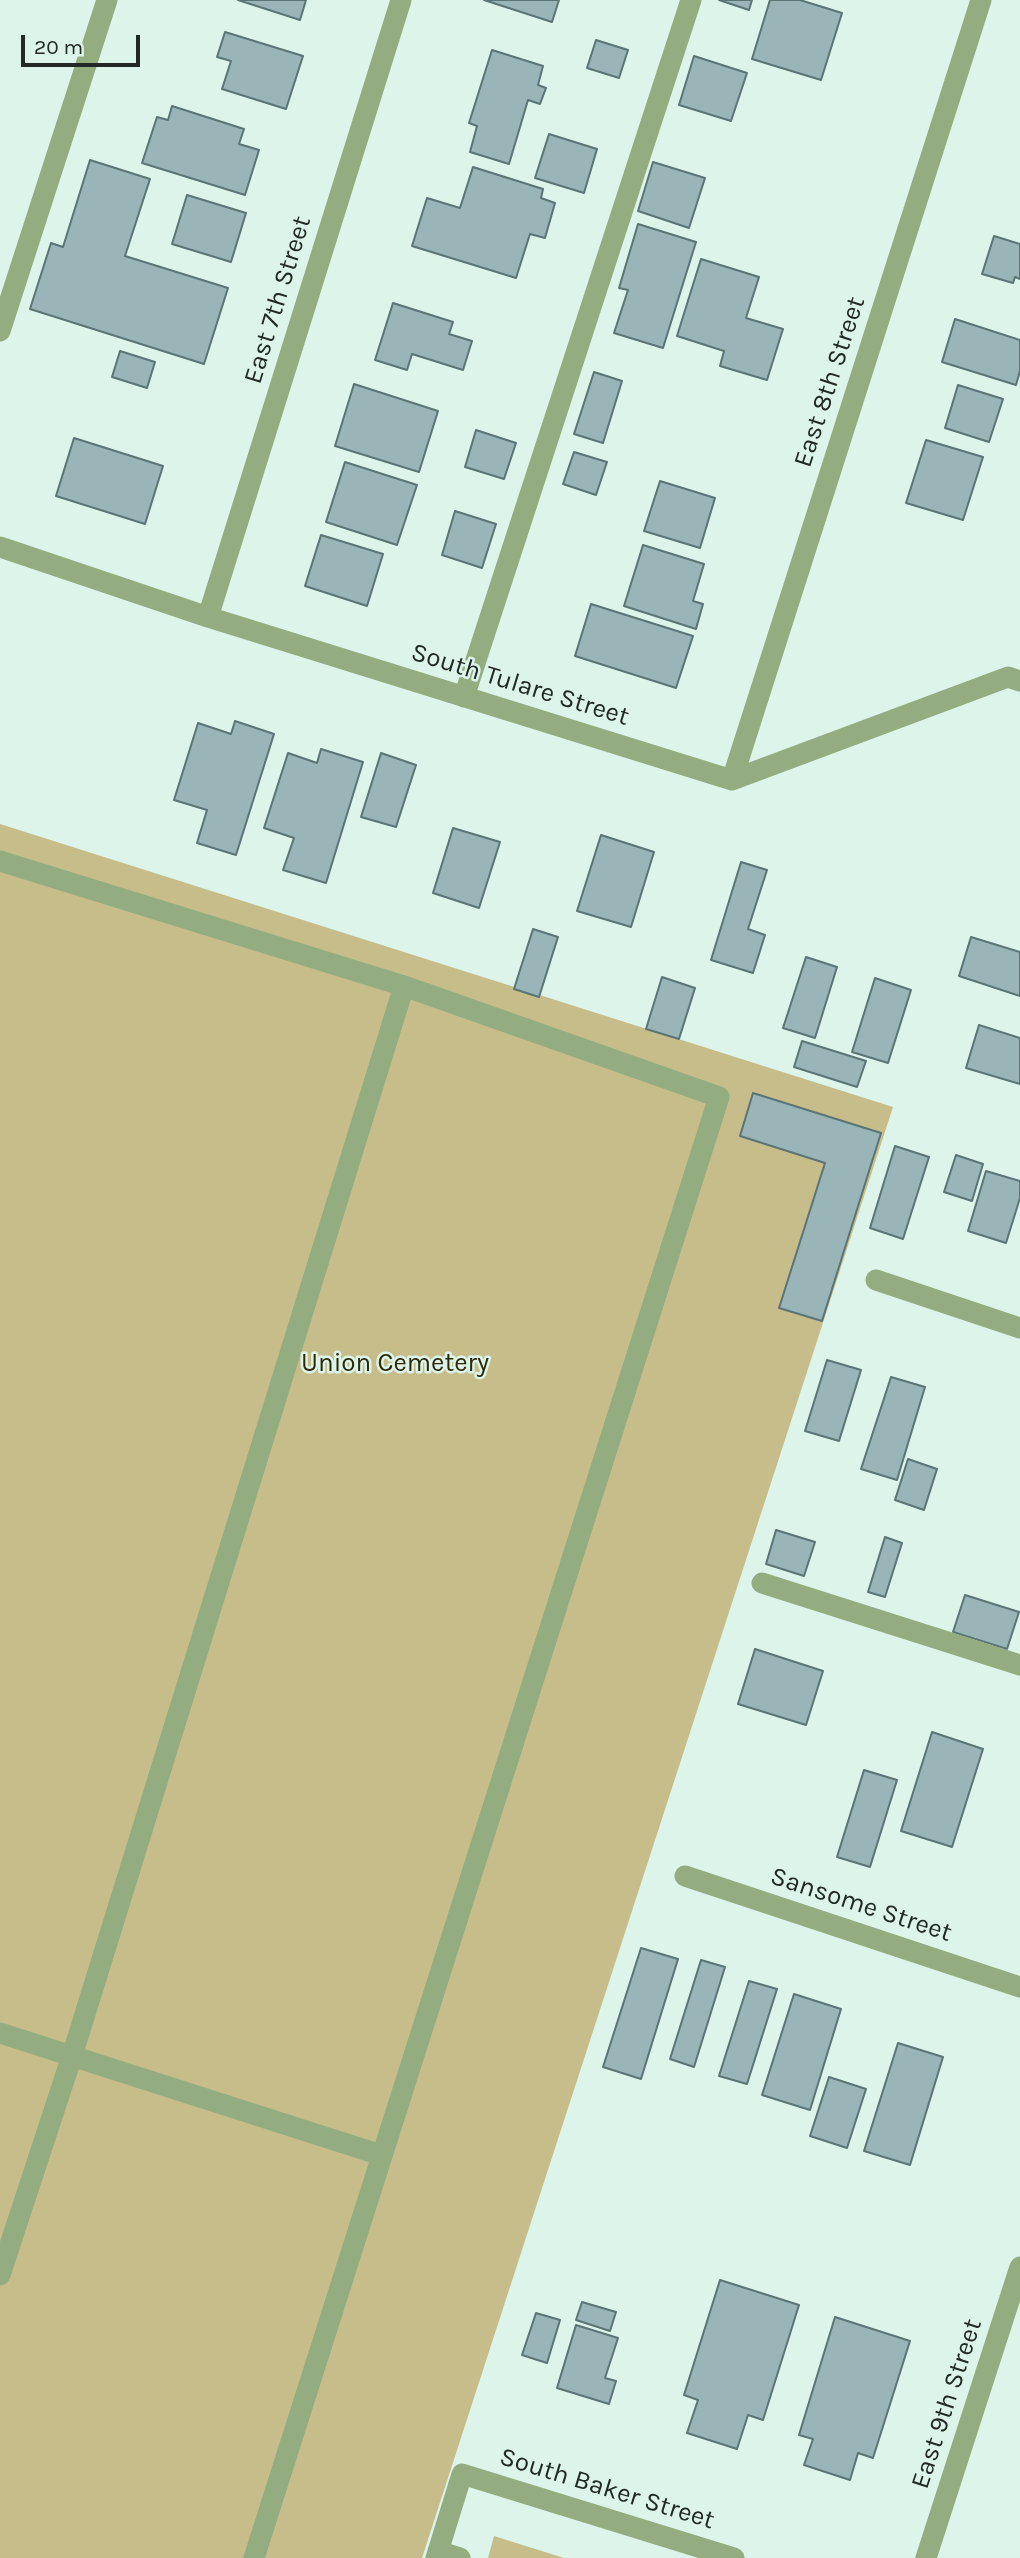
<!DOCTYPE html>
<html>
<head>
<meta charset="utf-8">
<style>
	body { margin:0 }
	#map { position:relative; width:1020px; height:2558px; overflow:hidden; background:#dcf4e9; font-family:Karla,sans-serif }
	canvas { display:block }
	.scale { position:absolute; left:21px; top:35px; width:119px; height:32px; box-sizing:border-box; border:4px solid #202925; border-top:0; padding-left:9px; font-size:21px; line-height:24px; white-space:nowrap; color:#202925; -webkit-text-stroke:5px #dcf4e9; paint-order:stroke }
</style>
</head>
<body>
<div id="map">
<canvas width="1020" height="2558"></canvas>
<div class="scale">20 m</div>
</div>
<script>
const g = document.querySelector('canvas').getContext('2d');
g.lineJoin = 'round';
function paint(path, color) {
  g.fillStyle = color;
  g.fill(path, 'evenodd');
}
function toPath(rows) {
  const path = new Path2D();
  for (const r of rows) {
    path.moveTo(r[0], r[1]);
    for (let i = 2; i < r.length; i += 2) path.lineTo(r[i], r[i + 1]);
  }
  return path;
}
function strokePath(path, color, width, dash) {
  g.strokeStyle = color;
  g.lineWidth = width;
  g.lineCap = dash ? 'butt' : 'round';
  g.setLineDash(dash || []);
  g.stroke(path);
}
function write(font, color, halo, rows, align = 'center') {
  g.font = font + ' Karla,sans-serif';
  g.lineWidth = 5;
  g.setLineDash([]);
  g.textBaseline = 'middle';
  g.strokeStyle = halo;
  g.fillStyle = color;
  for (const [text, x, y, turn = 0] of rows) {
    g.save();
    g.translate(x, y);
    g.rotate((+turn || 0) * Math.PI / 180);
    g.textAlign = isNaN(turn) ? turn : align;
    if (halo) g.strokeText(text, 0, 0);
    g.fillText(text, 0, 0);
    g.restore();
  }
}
paint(toPath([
	[0,824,893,1107,422,2558,0,2558],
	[494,2536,564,2558,488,2558]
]), '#c7bd8b');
const building = toPath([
	[238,0,306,0,300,20,238,0],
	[484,0,559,0,552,22,484,0],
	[719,0,752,0,749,10,719,0],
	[770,0,800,0,842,13,821,80,752,59,770,0],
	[225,32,303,56,286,109,222,89,231,61,217,57,225,32],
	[596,40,628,50,619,78,587,68,596,40],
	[492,50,543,66,538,85,546,88,540,104,528,100,509,164,470,152,477,126,469,123,492,50],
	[694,56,747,73,731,121,679,105,694,56],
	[172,106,244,129,239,144,259,150,245,195,142,163,157,117,168,120,172,106],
	[549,134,597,149,584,193,535,178,549,134],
	[90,160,150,179,125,256,228,288,204,364,30,309,51,243,63,247,90,160],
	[653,162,705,178,689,228,638,211,653,162],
	[473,167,543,189,541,198,555,203,545,238,530,234,516,278,412,246,427,198,460,208,473,167],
	[187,195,246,213,231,262,172,244,187,195],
	[638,224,696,242,663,348,614,333,628,290,619,288,638,224],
	[994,236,1020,244,1020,279,1015,277,1013,283,982,274,994,236],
	[701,259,759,277,746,318,783,329,767,380,720,366,724,351,677,336,701,259],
	[393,303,453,322,449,334,472,341,463,370,412,354,407,370,375,360,393,303],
	[955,319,1020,340,1020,371,1016,385,942,362,955,319],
	[120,351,155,362,147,388,112,377,120,351],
	[594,372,622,381,603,443,574,434,594,372],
	[354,384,438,411,419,472,335,446,354,384],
	[958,385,1003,399,989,442,945,428,958,385],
	[476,430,516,443,504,479,465,467,476,430],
	[74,438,163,466,145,524,56,496,74,438],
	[926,440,983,457,963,520,906,503,926,440],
	[574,452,607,462,596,495,563,484,574,452],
	[345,462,417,485,397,545,326,522,345,462],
	[660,481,715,498,700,548,644,531,660,481],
	[455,511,496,524,482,568,442,555,455,511],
	[321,535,383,554,367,606,305,586,321,535],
	[643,545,704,564,693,601,703,604,696,629,624,606,643,545],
	[591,604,693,636,676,688,575,656,591,604],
	[235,721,274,734,236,855,197,843,207,810,174,800,198,723,231,734,235,721],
	[321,749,363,762,326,883,283,870,294,838,264,828,288,753,317,763,321,749],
	[381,753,416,765,396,827,361,817,381,753],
	[453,828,500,842,479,908,433,893,453,828],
	[601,835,654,852,631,927,577,911,601,835],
	[741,862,767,870,748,929,765,935,753,973,711,960,741,862],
	[533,929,558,937,539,997,514,989,533,929],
	[971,937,1020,952,1020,996,959,976,971,937],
	[806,957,837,967,815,1038,783,1028,806,957],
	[662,977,695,988,679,1039,646,1029,662,977],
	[875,978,911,990,888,1063,852,1052,875,978],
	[979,1025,1020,1038,1020,1084,966,1068,979,1025],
	[802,1041,866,1061,857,1087,794,1067,802,1041],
	[753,1093,881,1133,822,1321,779,1308,825,1163,740,1136,753,1093],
	[895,1146,929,1157,903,1239,870,1228,895,1146],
	[956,1155,983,1164,972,1201,944,1192,956,1155],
	[986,1171,1020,1181,1020,1198,1006,1243,968,1231,986,1171],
	[827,1360,861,1370,839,1441,805,1431,827,1360],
	[891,1377,925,1387,897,1480,861,1469,891,1377],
	[908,1459,937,1469,924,1510,895,1500,908,1459],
	[776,1530,815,1542,804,1576,766,1564,776,1530],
	[885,1537,902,1543,885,1597,868,1592,885,1537],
	[965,1595,1019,1612,1007,1649,953,1632,965,1595],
	[755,1649,823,1671,806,1725,738,1704,755,1649],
	[932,1732,983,1749,952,1847,901,1831,932,1732],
	[864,1770,897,1780,870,1867,837,1857,864,1770],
	[641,1948,678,1959,641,2079,603,2067,641,1948],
	[701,1960,725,1967,694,2067,670,2059,701,1960],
	[749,1981,777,1989,747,2084,719,2076,749,1981],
	[794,1994,841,2009,810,2110,762,2095,794,1994],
	[898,2043,943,2057,910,2165,864,2151,898,2043],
	[829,2077,866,2089,847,2148,810,2136,829,2077],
	[720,2280,799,2305,763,2420,748,2415,737,2449,687,2433,698,2400,684,2395,720,2280],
	[582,2302,616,2312,610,2331,576,2320,582,2302],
	[536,2313,560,2320,547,2363,522,2355,536,2313],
	[835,2317,910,2341,873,2458,858,2453,850,2480,804,2465,813,2439,799,2435,835,2317],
	[576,2325,618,2338,605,2378,616,2381,609,2404,557,2388,576,2325]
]);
paint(building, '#9ab5b7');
strokePath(building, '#5b7476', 2);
strokePath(toPath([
	[0,331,107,0],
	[0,547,208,617,732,780,1008,677,1020,681],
	[208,617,401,0],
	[464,697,691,0],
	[732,780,981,0],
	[0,861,404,986,719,1097,254,2558],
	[876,1280,1020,1328],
	[762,1583,1020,1665],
	[685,1876,1020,1987],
	[0,2033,381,2155],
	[0,2275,72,2056,404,986],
	[438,2551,460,2558],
	[436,2558,462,2474,734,2558],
	[926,2558,1020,2267]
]), '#93ad80', 21);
write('26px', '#202925', '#dcf4e9', [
	["East 7th Street",278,300,-73],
	["East 8th Street",830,382,-72],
	["South Tulare Street",520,685,17],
	["Sansome Street",861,1905,18],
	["East 9th Street",947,2404,-72],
	["South Baker Street",607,2489,17]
]);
write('26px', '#302908', '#dcf4e9', [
	["Union Cemetery",395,1364]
]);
</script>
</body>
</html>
